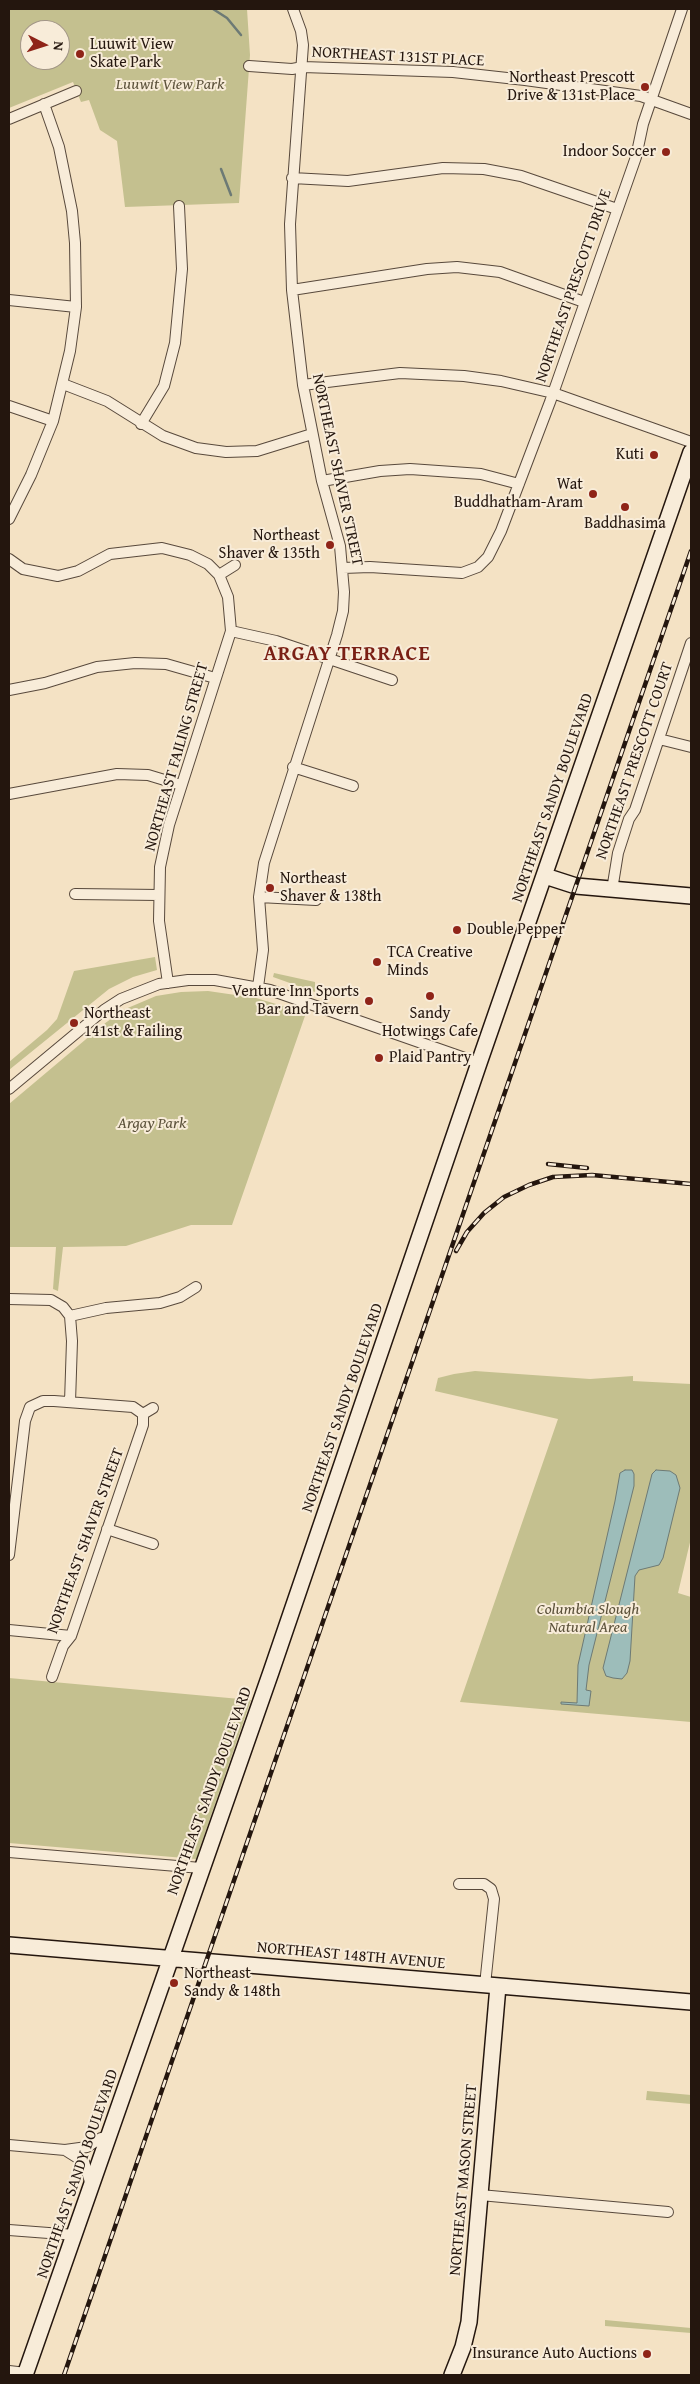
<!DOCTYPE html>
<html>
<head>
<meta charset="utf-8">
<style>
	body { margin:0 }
	#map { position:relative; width:700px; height:2384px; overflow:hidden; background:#f4e2c4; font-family:"Gentium Book Plus",serif }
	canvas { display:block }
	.frame { position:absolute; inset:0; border:10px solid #24160e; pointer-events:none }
	.north { position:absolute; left:20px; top:20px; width:50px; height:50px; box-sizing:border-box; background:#f8ecd9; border:1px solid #a39688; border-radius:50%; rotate:95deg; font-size:14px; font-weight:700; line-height:20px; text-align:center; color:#24160e }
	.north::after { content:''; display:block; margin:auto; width:18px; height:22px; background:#8f2418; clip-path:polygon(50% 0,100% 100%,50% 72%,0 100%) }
</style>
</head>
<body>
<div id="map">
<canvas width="700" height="2384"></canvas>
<div class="frame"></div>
<div class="north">N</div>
</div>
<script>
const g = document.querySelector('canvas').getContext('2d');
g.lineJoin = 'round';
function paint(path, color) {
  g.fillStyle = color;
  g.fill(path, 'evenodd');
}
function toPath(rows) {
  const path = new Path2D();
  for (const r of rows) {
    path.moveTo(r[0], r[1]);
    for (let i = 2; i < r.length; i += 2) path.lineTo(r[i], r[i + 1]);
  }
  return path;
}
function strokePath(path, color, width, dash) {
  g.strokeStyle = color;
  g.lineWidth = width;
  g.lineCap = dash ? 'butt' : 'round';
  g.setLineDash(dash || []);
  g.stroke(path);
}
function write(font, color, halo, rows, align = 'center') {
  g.font = font + ' "Gentium Book Plus",serif';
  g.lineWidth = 4;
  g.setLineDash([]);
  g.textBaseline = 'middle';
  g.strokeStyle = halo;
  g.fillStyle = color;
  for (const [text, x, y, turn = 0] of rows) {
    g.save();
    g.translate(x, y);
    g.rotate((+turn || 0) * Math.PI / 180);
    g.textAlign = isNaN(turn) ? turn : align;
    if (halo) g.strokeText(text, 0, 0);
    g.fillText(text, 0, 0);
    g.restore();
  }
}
paint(toPath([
	[9,9,247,9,250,55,239,203,125,207,117,141,100,130,89,100,81,102,73,82,9,108],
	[30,30,60,30,60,60,30,60],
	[155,957,157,970,133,977,109,989,9,1070,9,1062,47,1030,57,1019,74,971],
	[274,973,315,982,315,992,273,977],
	[208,991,256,998,306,1013,232,1225,191,1225,126,1246,63,1247,58,1291,53,1289,56,1247,9,1247,9,1104,104,1024,123,1010,156,996,181,992],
	[475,1371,590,1379,633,1376,633,1381,691,1384,691,1538,678,1593,691,1597,691,1722,460,1702,558,1419,435,1391,438,1378,454,1374],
	[9,1678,251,1700,196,1859,9,1843],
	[647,2091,691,2095,691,2104,646,2100],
	[605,2320,691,2328,691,2333,605,2326]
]), '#c4c08f');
const water = toPath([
	[625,1470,632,1470,634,1474,634,1486,589,1665,586,1690,591,1691,589,1706,561,1704,561,1702,577,1703,578,1665,615,1501,620,1473,625,1470],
	[656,1470,670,1471,676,1475,680,1488,663,1558,659,1565,639,1570,635,1576,630,1661,627,1673,622,1679,613,1678,606,1676,603,1668,652,1474,656,1470]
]);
paint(water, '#9dbdba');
strokePath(water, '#6d7a75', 1);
strokePath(toPath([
	[213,9,227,18,241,35],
	[221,169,231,195]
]), '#6d7a75', 2.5);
const street = toPath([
	[249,66,292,69,303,67,453,72,525,80,641,96,691,114],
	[9,119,76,91],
	[292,178,348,181,443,168,484,169,521,176,617,209],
	[292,290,427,269,457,267,500,272,584,302],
	[9,300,76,307],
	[63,384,107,401,163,436,196,448,226,452,257,451,312,434],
	[303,385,400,373,464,376,501,381,553,393,691,442],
	[9,406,53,421],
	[141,424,164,386,175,343,182,269,179,206],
	[322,481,380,471,410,469,481,474,519,484],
	[9,519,31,475,53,421,70,351,76,307,75,243,72,211,59,147,44,104],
	[9,559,23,569,58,576,78,571,110,554,162,548,190,555,208,564,219,575,228,597,231,631,169,825,160,867,159,921,168,983],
	[343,568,370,567,462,573,478,567,488,557,501,531,550,402,636,157,643,124,682,9],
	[219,575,235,565],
	[231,631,276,641,392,680],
	[9,690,45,683,97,667,135,663,166,664,215,678],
	[659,739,691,747],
	[293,767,353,786],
	[9,794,117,774,148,775,181,785],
	[612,890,618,853,629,819,635,810,691,643],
	[75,894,159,895],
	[259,897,316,900],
	[258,987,263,950,259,897,264,863,337,635,343,611,344,592,340,546,322,481,303,385,292,290,290,224,303,45,301,31,293,9],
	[9,1089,104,1010,121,999,159,984,188,980,215,980,270,990,479,1063],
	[9,1299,51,1300,63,1307,70,1316,72,1341,70,1402],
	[70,1316,106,1308,160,1303,180,1297,196,1287],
	[143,1414,153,1408],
	[107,1529,153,1544],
	[9,1555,25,1421,30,1407,43,1401,54,1401,133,1407,143,1414],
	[9,1630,71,1636],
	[52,1677,63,1646,71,1636,143,1425,143,1414],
	[9,1852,201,1868],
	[459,1884,484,1884,491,1889,494,1899,485,1985],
	[9,2145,65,2150,87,2147,101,2138,109,2136],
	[65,2150,84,2162,91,2185],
	[480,2195,668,2212],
	[9,2230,75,2235],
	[9,2371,26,2373]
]);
const secondary = toPath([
	[545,876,576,886,691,896],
	[9,1945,691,2002],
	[25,2375,271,1672,479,1063,691,452],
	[452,2375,463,2347,469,2322,498,1986]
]);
strokePath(street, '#58493c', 12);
strokePath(secondary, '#24160e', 18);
strokePath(street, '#f8ecd9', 10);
strokePath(secondary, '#f8ecd9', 15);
const rail = toPath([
	[548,1164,587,1168],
	[456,1251,467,1232,484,1213,504,1197,529,1185,553,1177,592,1175,691,1184],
	[64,2375,691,551]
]);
strokePath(rail, '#24160e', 4.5);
strokePath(rail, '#f8ecd9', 2.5, [8]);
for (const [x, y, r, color] of [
	[80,54,5,"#8f2418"],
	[645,87,5,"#8f2418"],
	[666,152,5,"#8f2418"],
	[654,455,5,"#8f2418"],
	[593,494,5,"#8f2418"],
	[625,507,5,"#8f2418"],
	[330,545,5,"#8f2418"],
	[270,888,5,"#8f2418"],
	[457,930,5,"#8f2418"],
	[377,962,5,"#8f2418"],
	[430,996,5,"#8f2418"],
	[369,1001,5,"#8f2418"],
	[74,1023,5,"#8f2418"],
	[379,1058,5,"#8f2418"],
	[174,1983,5,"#8f2418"],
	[647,2354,5,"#8f2418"]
]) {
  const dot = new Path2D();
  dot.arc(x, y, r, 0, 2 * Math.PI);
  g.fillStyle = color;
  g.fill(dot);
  strokePath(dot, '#f8ecd9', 2);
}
write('16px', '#24160e', '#f8ecd9', [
	["Luuwit View",90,45],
	["Skate Park",90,63],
	["Northeast Prescott",635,78,"right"],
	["Drive & 131st Place",635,96,"right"],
	["Indoor Soccer",656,152,"right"],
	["Kuti",644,455,"right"],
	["Wat",583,485,"right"],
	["Buddhatham-Aram",583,503,"right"],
	["Baddhasima",625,524,"center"],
	["Northeast",320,536,"right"],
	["Shaver & 135th",320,554,"right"],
	["Northeast",280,879],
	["Shaver & 138th",280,897],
	["Double Pepper",467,930],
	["TCA Creative",387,953],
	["Minds",387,971],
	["Venture Inn Sports",359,992,"right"],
	["Bar and Tavern",359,1010,"right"],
	["Northeast",84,1014],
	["141st & Failing",84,1032],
	["Sandy",430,1014,"center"],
	["Hotwings Cafe",430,1032,"center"],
	["Plaid Pantry",389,1058],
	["Northeast",184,1974],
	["Sandy & 148th",184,1992],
	["Insurance Auto Auctions",637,2354,"right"]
], 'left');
write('16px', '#24160e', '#f8ecd9', [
	["NORTHEAST 131ST PLACE",398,57,3],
	["NORTHEAST PRESCOTT DRIVE",574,286,-71],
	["NORTHEAST SHAVER STREET",337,470,78],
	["NORTHEAST FAILING STREET",177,757,-74],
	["NORTHEAST PRESCOTT COURT",635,761,-71],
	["NORTHEAST SANDY BOULEVARD",553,798,-71],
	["NORTHEAST SANDY BOULEVARD",343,1408,-71],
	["NORTHEAST SHAVER STREET",86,1541,-70],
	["NORTHEAST SANDY BOULEVARD",210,1791,-70],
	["NORTHEAST 148TH AVENUE",351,1956,5],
	["NORTHEAST SANDY BOULEVARD",78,2174,-71],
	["NORTHEAST MASON STREET",464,2180,-85]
]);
write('italic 16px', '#5c523b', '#f8ecd9', [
	["Luuwit View Park",170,85],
	["Argay Park",152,1124],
	["Columbia Slough",588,1610],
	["Natural Area",588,1628]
]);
g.letterSpacing = '1px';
write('bold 21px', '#7a1f14', '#f8ecd9', [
	["ARGAY TERRACE",347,655]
]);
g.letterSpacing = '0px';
</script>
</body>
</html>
